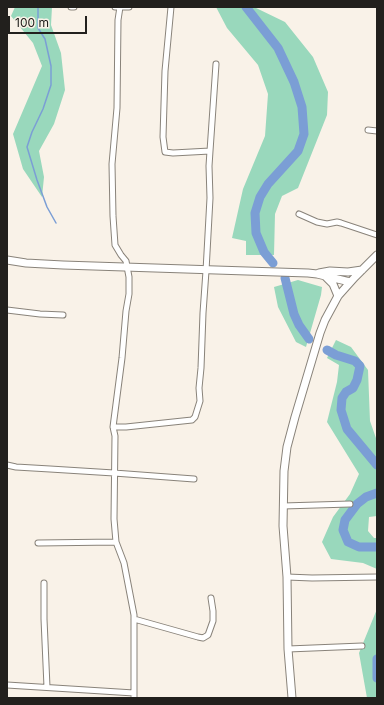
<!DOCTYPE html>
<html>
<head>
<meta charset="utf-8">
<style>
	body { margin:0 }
	#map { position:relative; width:384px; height:705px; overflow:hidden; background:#f9f2e8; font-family:Inter,sans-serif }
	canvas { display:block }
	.frame { position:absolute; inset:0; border:8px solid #22201d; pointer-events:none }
	.scale { position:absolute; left:8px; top:16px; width:79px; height:18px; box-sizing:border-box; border:2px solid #22201d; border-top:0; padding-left:5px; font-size:12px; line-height:14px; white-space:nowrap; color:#22201d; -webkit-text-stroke:3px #f9f2e8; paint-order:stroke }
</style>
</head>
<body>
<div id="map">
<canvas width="384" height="705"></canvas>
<div class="frame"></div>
<div class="scale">100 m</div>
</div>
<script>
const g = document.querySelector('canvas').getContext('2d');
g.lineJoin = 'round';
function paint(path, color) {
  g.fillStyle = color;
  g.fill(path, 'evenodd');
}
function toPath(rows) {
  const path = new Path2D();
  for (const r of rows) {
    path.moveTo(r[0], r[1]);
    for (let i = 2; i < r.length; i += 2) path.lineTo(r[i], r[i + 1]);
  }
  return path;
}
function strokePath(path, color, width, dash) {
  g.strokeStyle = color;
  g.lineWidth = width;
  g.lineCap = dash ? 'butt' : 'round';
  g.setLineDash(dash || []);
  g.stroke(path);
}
paint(toPath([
	[15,7,52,7,51,25,61,53,65,90,54,124,39,151,44,177,42,197,23,169,13,134,42,66,33,43,11,16],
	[216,7,254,7,285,22,313,57,328,92,327,115,298,188,282,196,275,214,274,255,246,255,246,241,232,238,243,189,265,136,268,94,258,65,227,28],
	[298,280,322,287,321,295,306,347,296,342,278,307,274,287],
	[336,340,351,347,368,370,370,421,377,441,377,516,369,517,368,531,374,538,377,538,377,569,363,563,331,559,322,542,333,517,350,494,359,474,327,422,337,382,339,365,327,358],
	[377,609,377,698,367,698,359,653]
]), '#99d8bc');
strokePath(toPath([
	[38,7,38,28,45,39,51,66,51,85,43,109,32,132,27,147,37,180,47,207,56,223]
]), '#7b9ed5', 1.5);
strokePath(toPath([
	[246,7,278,48,294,82,302,107,304,134,298,151,268,184,260,197,255,213,256,233,264,252,273,263],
	[285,278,294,314,299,325,309,339],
	[327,350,336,355,355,361,360,366,357,380,353,388,346,392,342,398,341,410,347,429,377,465],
	[377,493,366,497,357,504,345,520,343,530,348,542,359,547,377,547],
	[377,659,377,678]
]), '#7b9ed5', 9);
const street = toPath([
	[71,7,74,7],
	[115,7,120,7,118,20,117,108,112,164,113,216,115,245,121,255,126,261,129,277,129,294,126,311,122,358,113,427,115,436,114,519,116,542,124,563,134,615,134,698],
	[120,7,129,7],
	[368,130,377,131],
	[210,151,216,64],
	[299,214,317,222,327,224,337,222,341,223,377,235],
	[7,310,40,314,63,315],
	[113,427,126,427,192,420,195,417,200,401,199,388,201,368,203,313,206,271,210,198,209,166,210,151,173,153,165,152,163,137,165,71,171,7],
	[7,465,16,467,50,469,114,473,194,479],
	[283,506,350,504],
	[38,543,116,542],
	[287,577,312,578,377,577],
	[44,583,44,619,47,687],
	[134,619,198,637,203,638,208,635,213,621,213,611,211,598],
	[288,649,362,646],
	[7,685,134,693]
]);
const secondary = toPath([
	[7,260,26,263,63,265,308,273,317,274,350,282],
	[319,273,330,271,348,272,362,270],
	[326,277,333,284,338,296],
	[292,698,288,649,287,577,283,526,284,471,287,447,295,417,320,333,325,320,338,296,355,277,377,255]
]);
strokePath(street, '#89837a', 7);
strokePath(secondary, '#89837a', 9);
strokePath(street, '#fff', 5);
strokePath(secondary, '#fff', 7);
</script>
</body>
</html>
